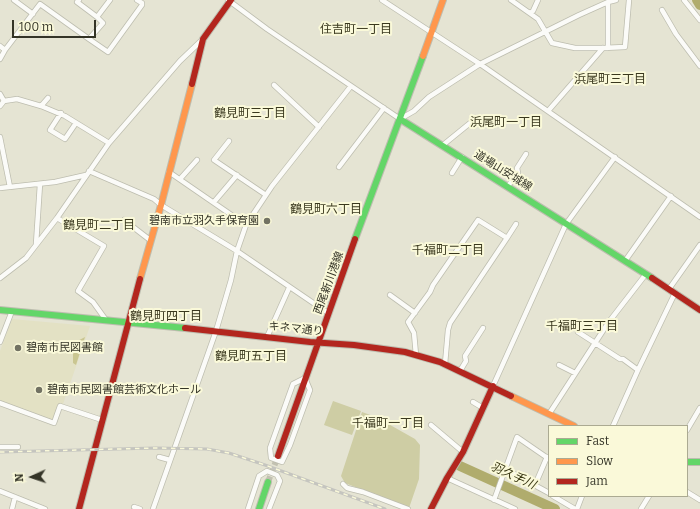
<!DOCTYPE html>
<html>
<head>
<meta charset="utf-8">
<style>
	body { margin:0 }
	#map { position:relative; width:700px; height:509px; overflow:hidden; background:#e5e4d3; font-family:Bitter,serif }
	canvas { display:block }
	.legend { position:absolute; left:548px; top:425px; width:140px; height:72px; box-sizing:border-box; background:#faf9d9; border:1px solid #abaa92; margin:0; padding:5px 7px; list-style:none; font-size:12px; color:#343427 }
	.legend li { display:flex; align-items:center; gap:8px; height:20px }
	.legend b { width:20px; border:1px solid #abaa92 }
	.north { position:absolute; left:12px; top:457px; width:40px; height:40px; -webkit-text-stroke:3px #faf9d9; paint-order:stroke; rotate:267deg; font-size:11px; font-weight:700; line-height:16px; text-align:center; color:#343427 }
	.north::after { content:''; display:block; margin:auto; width:14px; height:18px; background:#343427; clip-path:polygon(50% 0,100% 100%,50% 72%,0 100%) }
	.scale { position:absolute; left:12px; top:20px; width:84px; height:18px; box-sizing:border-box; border:2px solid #343427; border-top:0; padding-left:5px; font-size:12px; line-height:14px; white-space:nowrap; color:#343427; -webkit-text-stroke:3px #faf9d9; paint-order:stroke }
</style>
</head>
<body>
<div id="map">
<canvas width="700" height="509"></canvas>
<ul class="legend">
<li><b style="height:5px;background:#63d668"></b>Fast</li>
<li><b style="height:5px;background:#ff974d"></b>Slow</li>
<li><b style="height:5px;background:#b3261e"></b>Jam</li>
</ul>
<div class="north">N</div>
<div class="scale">100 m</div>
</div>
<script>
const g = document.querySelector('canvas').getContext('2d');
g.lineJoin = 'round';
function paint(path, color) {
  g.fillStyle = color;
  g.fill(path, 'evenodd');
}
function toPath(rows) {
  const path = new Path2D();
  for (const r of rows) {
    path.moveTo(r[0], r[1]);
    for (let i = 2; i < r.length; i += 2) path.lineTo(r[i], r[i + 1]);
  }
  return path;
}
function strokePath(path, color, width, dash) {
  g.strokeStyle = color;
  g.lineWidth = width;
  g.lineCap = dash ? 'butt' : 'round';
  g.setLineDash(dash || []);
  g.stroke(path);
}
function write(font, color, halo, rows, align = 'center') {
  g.font = font + ' Bitter,"Noto Sans JP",serif';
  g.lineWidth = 4;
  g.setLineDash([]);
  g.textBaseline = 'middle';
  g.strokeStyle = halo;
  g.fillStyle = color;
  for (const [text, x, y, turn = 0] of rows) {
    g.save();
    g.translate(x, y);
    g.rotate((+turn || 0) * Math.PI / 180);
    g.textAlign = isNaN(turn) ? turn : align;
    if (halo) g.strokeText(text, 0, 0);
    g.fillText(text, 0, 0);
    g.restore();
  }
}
paint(toPath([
	[12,319,90,326,63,404,59,403,53,419,50,419,0,401,0,351]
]), '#e3e1c4');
paint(toPath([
	[333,401,361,411,352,435,324,425],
	[362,412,376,417,415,439,420,445,419,479,409,508,345,483,341,476]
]), '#cecda4');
paint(toPath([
	[85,337,76,365,73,363,73,353,70,345]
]), '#cac691');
strokePath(toPath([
	[697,0,700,5],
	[460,466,555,509]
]), '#b0ac6d', 10);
strokePath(toPath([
	[268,482,278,456]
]), '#c2c1b1', 6, [6, 3]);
const street = toPath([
	[14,0,33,14],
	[228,0,267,29,400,119,414,111,429,97,480,64,579,15,608,2,616,0],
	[382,0,480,64,700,217],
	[511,0,538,19,552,43,575,48,603,48,625,47,629,0],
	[684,0,700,20],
	[608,2,608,48],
	[662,10,676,34,700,66],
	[530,13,533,11,538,0],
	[97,17,110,0],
	[89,39,108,52,142,5,142,3,137,0],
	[0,46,5,50,0,59],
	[5,50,40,4,89,39,103,23,97,17,77,2,79,0],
	[274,85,319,127],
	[0,94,4,101],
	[0,106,4,101,17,99,41,106,65,116,109,143],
	[41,106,48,98],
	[548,111,603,48],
	[61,113,50,130,65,139,76,123],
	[0,137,10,187],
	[229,141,214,160,266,195],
	[443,145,475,119],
	[339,167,384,108],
	[89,171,154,199,161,205,237,251,328,313],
	[169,172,246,225],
	[452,173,462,157],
	[180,179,197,160],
	[508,186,518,173,517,168,526,154],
	[0,188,55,182,86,175],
	[214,202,237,175],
	[57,218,104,246,78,291,93,302,106,320],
	[124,220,150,240],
	[507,238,516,224],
	[36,244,40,184],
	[625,261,671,196],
	[0,278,26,258,57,218,109,143,180,61,203,39],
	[669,289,700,245],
	[390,295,415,313],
	[578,332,620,359,623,359,638,370],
	[267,337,289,288],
	[0,342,12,311],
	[416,355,414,333,408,322,430,292,433,285,478,220,507,238,450,323,448,330,445,364],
	[559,365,575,373],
	[460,371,466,361,465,356,483,328],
	[305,378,310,390,290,445,282,462,271,458,270,448,293,384,305,378],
	[493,386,566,224,615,157],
	[473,402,483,408],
	[0,403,54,423,60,406,102,420],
	[549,414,608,323,646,274],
	[431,425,463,452],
	[613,426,638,370,675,293],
	[687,430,700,408],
	[0,447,18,447],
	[159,457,170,460],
	[505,469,549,493],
	[447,478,515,509],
	[343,484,347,488,363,492,408,509],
	[535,485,547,457],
	[0,491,45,509],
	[687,492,700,500],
	[553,496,575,509],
	[494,500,517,437,549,459],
	[134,507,140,509],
	[12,509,15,497],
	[153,509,216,331,231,280,237,251,246,225,272,186,351,86],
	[248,509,259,476,267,471,277,475,280,481,269,509],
	[577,509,582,496],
	[641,509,649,496]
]);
const fast = toPath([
	[400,119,652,278],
	[355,239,423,56],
	[0,310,185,328],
	[687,462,700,462],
	[259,509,268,482]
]);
const slow = toPath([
	[423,56,443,0],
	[140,279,161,205,192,84],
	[511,396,574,426]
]);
const jam = toPath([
	[192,84,203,39,231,0],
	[652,278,700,310],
	[185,328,310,342,354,345,405,352,440,362,511,396],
	[278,456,355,239],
	[79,509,140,279],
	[431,509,447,478,463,452,493,386]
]);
strokePath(street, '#bdbdaf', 6);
strokePath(fast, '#bdbdaf', 8);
strokePath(slow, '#bdbdaf', 8);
strokePath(jam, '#bdbdaf', 8);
strokePath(street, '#fbfbf8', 4.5);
strokePath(fast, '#63d668', 6);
strokePath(slow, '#ff974d', 6);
strokePath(jam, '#b3261e', 6);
const rail = toPath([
	[0,452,156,448,207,449,229,453,265,465,385,509]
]);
strokePath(rail, '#c5c5bf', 3);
strokePath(rail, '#faf9d9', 1.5, [4.5]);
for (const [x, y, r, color] of [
	[267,221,4,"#727263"],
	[18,348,4,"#727263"],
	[39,390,4,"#727263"]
]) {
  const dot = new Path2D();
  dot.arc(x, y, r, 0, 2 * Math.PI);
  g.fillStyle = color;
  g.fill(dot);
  strokePath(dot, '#faf9d9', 1.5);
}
write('11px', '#343427', '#faf9d9', [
	["道場山安城線",503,171,32],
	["西尾新川港線",329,283,-70],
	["キネマ通り",296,329,6]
]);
write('11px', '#343427', '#faf9d9', [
	["碧南市立羽久手保育園",259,221,"right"],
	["碧南市民図書館",26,348],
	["碧南市民図書館芸術文化ホール",47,390]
], 'left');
write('12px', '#3a381e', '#faf9d9', [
	["住吉町一丁目",356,30],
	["浜尾町三丁目",610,80],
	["鶴見町三丁目",250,114],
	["浜尾町一丁目",506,123],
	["鶴見町六丁目",326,210],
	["鶴見町二丁目",99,226],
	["千福町二丁目",448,251],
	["鶴見町四丁目",166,317],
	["千福町三丁目",582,327],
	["鶴見町五丁目",251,357],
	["千福町一丁目",388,424]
]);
write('italic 12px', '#3d3b17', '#faf9d9', [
	["羽久手川",513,476,25]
]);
</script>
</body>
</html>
